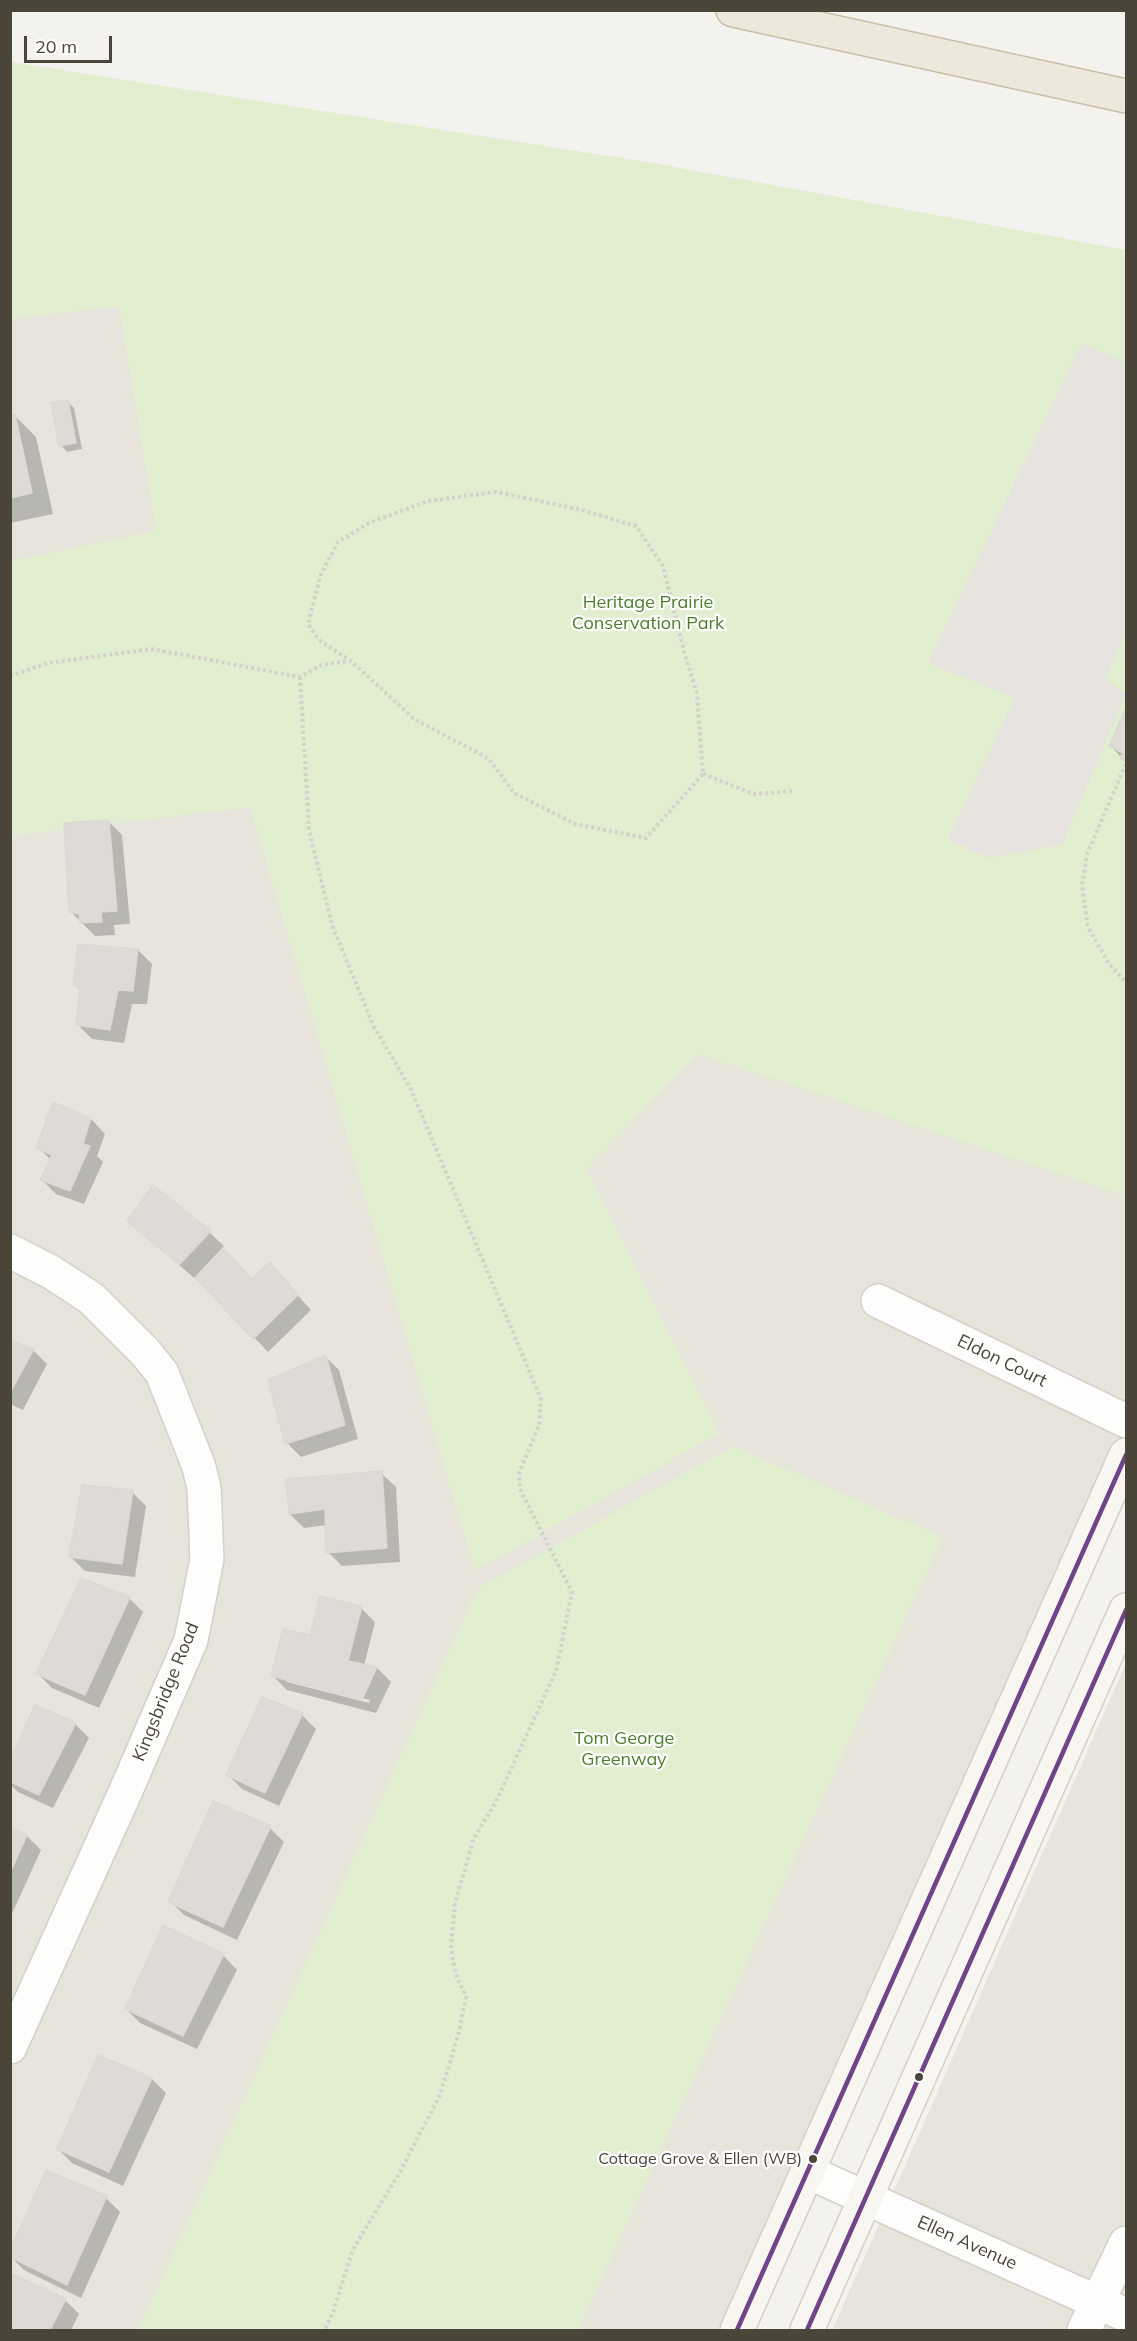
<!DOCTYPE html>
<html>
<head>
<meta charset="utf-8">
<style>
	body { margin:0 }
	#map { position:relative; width:1137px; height:2341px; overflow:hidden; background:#f4f2ee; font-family:Mulish,sans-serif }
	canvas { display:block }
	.frame { position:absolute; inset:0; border:12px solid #4b4439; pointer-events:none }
	.scale { position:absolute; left:24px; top:36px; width:88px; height:27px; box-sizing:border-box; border:3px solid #4b4439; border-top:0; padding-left:8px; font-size:18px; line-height:21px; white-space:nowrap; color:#4b4439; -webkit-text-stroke:4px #fff; paint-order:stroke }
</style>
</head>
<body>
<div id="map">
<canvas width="1137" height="2341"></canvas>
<div class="frame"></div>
<div class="scale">20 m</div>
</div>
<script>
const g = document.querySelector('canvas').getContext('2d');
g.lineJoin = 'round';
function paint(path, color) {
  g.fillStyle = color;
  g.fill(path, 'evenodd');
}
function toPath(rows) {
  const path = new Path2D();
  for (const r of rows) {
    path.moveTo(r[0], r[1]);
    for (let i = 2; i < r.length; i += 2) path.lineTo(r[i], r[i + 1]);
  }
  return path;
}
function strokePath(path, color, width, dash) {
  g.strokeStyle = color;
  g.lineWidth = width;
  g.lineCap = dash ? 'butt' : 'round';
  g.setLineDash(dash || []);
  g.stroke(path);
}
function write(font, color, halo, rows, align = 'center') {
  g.font = font + ' Mulish,sans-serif';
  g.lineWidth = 4.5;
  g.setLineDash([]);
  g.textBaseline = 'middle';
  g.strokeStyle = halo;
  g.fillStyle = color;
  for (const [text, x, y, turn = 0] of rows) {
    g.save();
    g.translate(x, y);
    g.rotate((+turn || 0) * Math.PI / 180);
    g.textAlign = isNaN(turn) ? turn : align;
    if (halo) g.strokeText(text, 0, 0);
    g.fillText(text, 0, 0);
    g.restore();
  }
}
paint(toPath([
	[10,62,652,163,1126,250,1126,1455,737,2330,11,2330],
	[1126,1663,1126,2330,832,2330,920,2132]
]), '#e7e4dc');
paint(toPath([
	[10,62,652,163,1126,250,1126,1196,698,1054,587,1169,720,1433,475,1571,250,807,11,836,11,561,156,531,119,306,11,319],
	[733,1446,943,1537,578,2330,138,2330,477,1589]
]), '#e1eecf');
paint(toPath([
	[1082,343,1126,363,1126,633,1105,678,1126,694,1062,845,987,858,948,839,1015,698,928,663]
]), '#e6e3df');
paint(toPath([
	[67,401,74,408,82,449,67,452,61,445],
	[10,415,15,416,36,437,53,514,10,523],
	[1126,712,1126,763,1111,746],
	[108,821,122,835,130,924,114,925,115,935,95,936,70,911],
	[138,950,152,964,147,1004,132,1004,124,1043,92,1039,78,1025,81,991,74,984],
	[54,1104,91,1119,105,1134,97,1156,103,1162,84,1204,56,1194,42,1180,51,1160,38,1147],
	[153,1187,210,1233,224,1246,194,1278,129,1221],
	[270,1265,311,1310,268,1352,198,1278,252,1280],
	[10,1341,33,1350,47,1364,23,1410,10,1404],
	[325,1356,339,1370,358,1439,301,1457,287,1443],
	[381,1473,396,1487,400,1562,342,1566,328,1552,327,1525,304,1528,290,1514],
	[132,1492,146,1506,135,1577,85,1571,71,1557],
	[129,1598,143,1612,99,1708,52,1688,38,1674],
	[361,1608,375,1622,364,1666,377,1668,391,1682,376,1713,287,1690,273,1676,311,1637],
	[287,1679,370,1700,369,1703,287,1682],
	[302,1715,316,1729,279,1806,242,1789,228,1775],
	[75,1724,89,1738,53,1808,18,1792,10,1784,10,1764],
	[214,1803,270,1828,284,1842,237,1940,184,1915,170,1901],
	[10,1829,27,1836,41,1850,10,1918],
	[223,1955,237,1970,197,2049,140,2023,126,2009],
	[152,2079,166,2093,123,2186,72,2163,58,2149],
	[106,2198,120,2212,81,2298,24,2270,10,2256],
	[10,2275,65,2300,79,2314,71,2330,10,2330]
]), '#0003');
const building = toPath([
	[68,400,76,443,59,446,51,403,68,400],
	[15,414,32,493,10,498,10,415,15,414],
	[1126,708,1126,762,1120,758,1123,753,1109,746,1126,708],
	[109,820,117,911,101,912,102,922,80,923,79,914,69,912,64,823,109,820],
	[78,944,138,949,133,991,118,990,110,1030,76,1025,80,988,73,985,78,944],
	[53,1102,91,1118,83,1144,90,1146,70,1191,40,1180,52,1155,36,1148,53,1102],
	[153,1185,211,1231,179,1265,127,1221,153,1185],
	[224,1249,252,1279,270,1262,298,1295,253,1339,196,1278,224,1249],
	[10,1340,34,1349,10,1393,10,1340],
	[326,1355,345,1425,285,1444,268,1380,326,1355],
	[382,1471,387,1548,326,1553,325,1509,289,1514,286,1479,382,1471],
	[82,1485,133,1490,122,1564,69,1557,82,1485],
	[81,1578,130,1597,85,1695,36,1674,81,1578],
	[320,1596,362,1606,348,1661,377,1667,362,1700,271,1676,283,1629,310,1635,320,1596],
	[262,1697,303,1713,265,1793,226,1775,262,1697],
	[35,1705,76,1723,39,1795,10,1782,10,1760,35,1705],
	[213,1801,271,1826,223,1927,168,1902,213,1801],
	[10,1827,27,1835,10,1873,10,1827],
	[163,1925,224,1954,183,2036,125,2009,163,1925],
	[98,2055,152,2078,109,2172,57,2149,98,2055],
	[46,2170,107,2196,67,2285,10,2257,10,2250,46,2170],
	[10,2273,66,2299,50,2330,10,2330,10,2273]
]);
paint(building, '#dedbd6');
strokePath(building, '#dcd9d4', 1.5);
const minor = toPath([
	[10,1251,51,1272,91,1298,146,1353,162,1373,199,1467,204,1488,207,1559,191,1640,124,1795,10,2047],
	[878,1301,1126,1421],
	[808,2172,1126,2315],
	[1084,2330,1126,2243]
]);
const secondary = toPath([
	[737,2330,1126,1455],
	[807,2330,1126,1610]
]);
const motorway = toPath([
	[733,10,1126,96]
]);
strokePath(minor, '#d2d0cb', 36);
strokePath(secondary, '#d3cfc5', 36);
strokePath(motorway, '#ccbfa9', 36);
strokePath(toPath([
	[10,676,48,663,152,649,300,677,321,665,351,661,414,719,489,759,514,793,575,824,646,838,703,774,697,694,685,655,663,566,636,526,578,509,496,492,428,501,369,523,338,542,321,574,308,624,319,640,351,661],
	[300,677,309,829,332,925,374,1027,411,1089,541,1399,539,1425,519,1473,520,1489,572,1592,556,1671,496,1802,474,1838,455,1903,451,1946,455,1972,466,1997,459,2032,440,2095,400,2172,353,2249,333,2312,325,2330],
	[1126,764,1087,854,1082,886,1088,927,1109,964,1126,982],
	[703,774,754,794,794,791]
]), '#d3d2cc', 4, [3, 3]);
strokePath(minor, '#fdfdfc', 33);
strokePath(secondary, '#f7f6f1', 33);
strokePath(motorway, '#ede8db', 33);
strokePath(toPath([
	[737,2330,1126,1455],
	[807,2330,1126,1610]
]), '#704489', 4.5);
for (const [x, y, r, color] of [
	[919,2077,5,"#4b4439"],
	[813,2159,5,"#4b4439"]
]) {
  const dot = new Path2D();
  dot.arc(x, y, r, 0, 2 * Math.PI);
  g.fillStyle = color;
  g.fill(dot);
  strokePath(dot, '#fff', 2);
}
write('16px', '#4b4439', '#fff', [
	["Cottage Grove & Ellen (WB)",802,2159]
], 'right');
write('18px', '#4a7f2a', '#fff', [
	["Heritage Prairie",648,603],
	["Conservation Park",648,624],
	["Tom George",624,1739],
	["Greenway",624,1760]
]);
write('18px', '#4b4439', '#fff', [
	["Eldon Court",1002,1361,26],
	["Kingsbridge Road",166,1692,-68],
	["Ellen Avenue",967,2243,24]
]);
</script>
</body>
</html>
